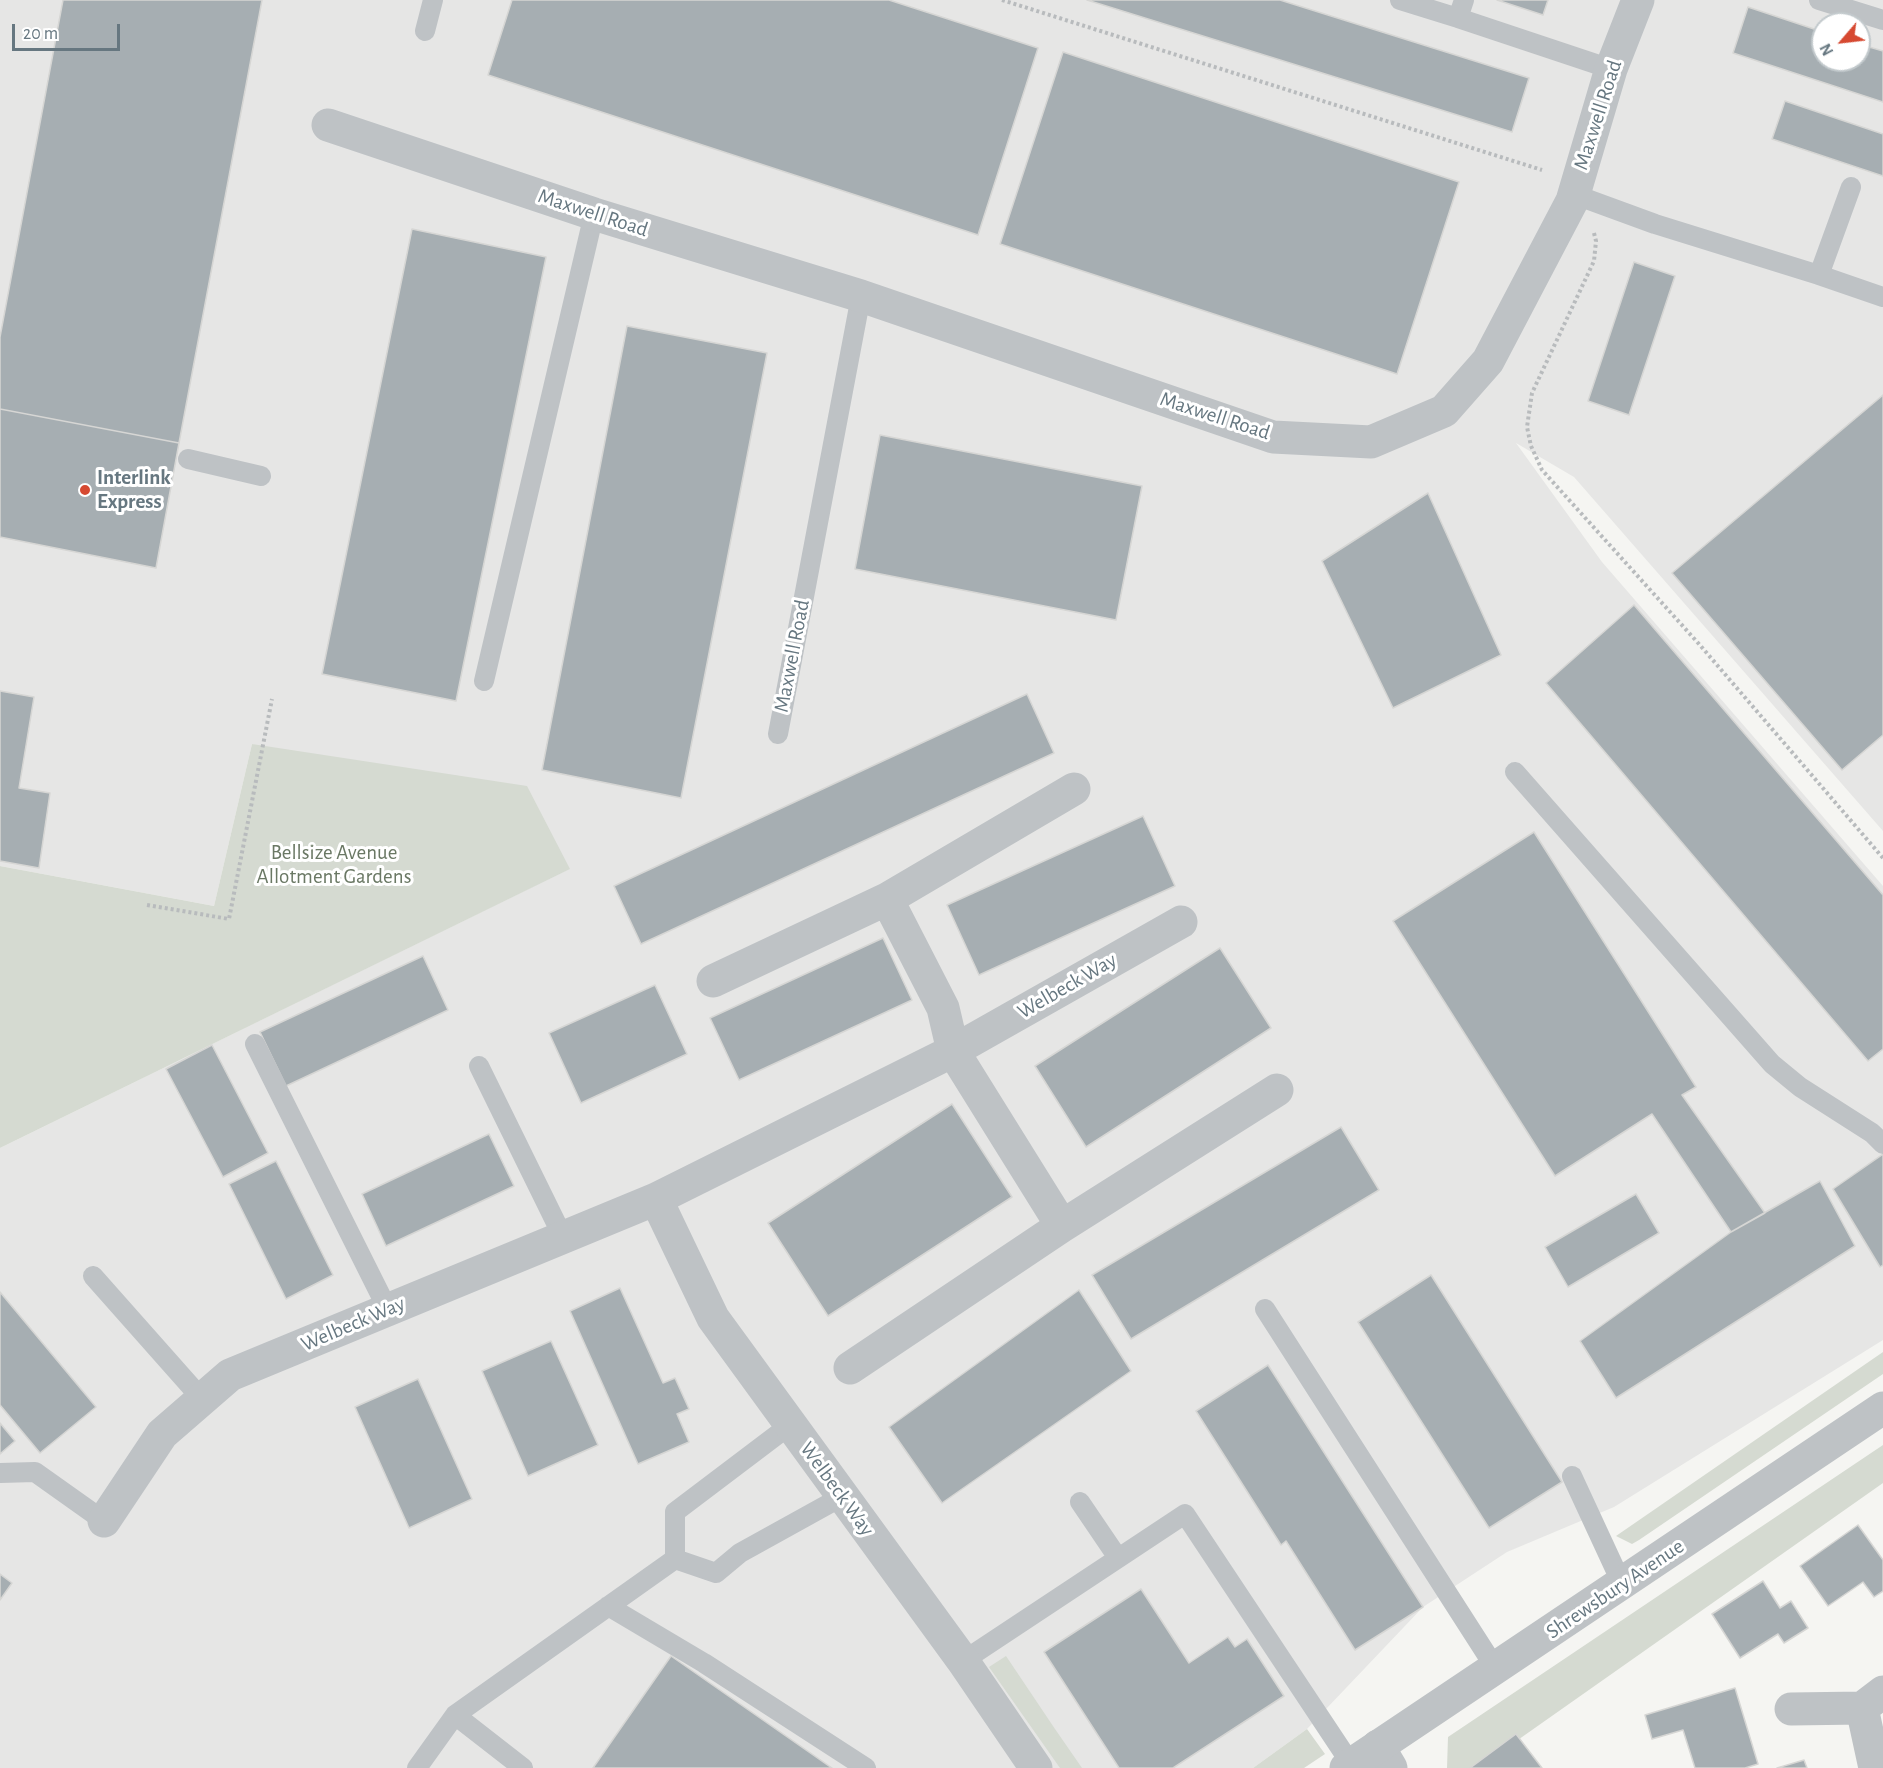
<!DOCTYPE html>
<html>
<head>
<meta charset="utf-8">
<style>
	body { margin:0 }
	#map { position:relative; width:1883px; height:1768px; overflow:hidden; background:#f5f5f2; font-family:"Alegreya Sans",sans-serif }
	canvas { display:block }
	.north { position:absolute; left:1811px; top:12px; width:60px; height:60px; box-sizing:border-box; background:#fff; border:2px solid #c2c9cc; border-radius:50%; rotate:242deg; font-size:16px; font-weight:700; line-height:24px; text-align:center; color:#667780 }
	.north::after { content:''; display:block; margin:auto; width:21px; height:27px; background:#d64931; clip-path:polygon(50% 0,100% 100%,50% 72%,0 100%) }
	.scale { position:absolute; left:12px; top:24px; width:108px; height:27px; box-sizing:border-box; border:3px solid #667780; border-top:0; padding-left:8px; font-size:18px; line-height:21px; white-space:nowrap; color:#667780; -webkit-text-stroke:4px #fff; paint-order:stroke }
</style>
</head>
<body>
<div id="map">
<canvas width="1883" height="1768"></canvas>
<div class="north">N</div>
<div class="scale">20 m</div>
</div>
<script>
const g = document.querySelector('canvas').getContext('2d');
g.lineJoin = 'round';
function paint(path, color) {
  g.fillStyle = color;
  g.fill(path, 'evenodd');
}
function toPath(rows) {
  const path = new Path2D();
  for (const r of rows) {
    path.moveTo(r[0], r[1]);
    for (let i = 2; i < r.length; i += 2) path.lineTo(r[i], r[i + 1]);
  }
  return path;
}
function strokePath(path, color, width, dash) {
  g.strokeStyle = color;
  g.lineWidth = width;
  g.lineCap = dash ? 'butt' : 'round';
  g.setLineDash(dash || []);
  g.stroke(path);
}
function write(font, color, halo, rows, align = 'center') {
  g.font = font + ' "Alegreya Sans",sans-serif';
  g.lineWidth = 6;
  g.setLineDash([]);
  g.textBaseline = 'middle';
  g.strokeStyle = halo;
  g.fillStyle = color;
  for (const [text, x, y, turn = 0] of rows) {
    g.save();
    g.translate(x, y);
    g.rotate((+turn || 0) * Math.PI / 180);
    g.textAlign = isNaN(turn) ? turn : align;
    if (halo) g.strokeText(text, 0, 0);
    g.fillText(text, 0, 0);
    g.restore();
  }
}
paint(toPath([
	[0,0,1883,0,1883,831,1574,477,1516,443,1602,562,1883,886,1883,1340,1614,1507,1507,1552,1423,1607,1307,1729,1253,1768,0,1768,0,1148,569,869,252,744,214,906,0,866],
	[1823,24,1859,24,1859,60,1823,60]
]), '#e6e6e5');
paint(toPath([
	[252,744,527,786,570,869,0,1148,0,866,214,906],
	[1883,1352,1883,1374,1639,1540,1632,1544,1616,1536],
	[1883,1445,1883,1483,1478,1768,1447,1768,1448,1737],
	[1006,1656,1055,1729,1082,1768,1060,1768,989,1667],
	[1307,1729,1325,1754,1304,1768,1253,1768]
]), '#d5dad1');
const building = toPath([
	[63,0,262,0,179,443,0,409,0,337,63,0],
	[512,0,889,0,1038,48,978,235,488,75,512,0],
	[1087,0,1280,0,1529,78,1512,132,1087,0],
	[1497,0,1548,0,1543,15,1497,0],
	[1748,7,1823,32,1823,60,1859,60,1859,44,1883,51,1883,102,1733,53,1748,7],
	[1063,52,1459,182,1397,374,1000,244,1063,52],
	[1785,101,1883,134,1883,176,1772,139,1785,101],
	[412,229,546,257,456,701,322,674,412,229],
	[1634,262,1675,276,1629,415,1588,401,1634,262],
	[627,326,767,353,681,798,542,770,627,326],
	[1883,395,1883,735,1842,770,1672,573,1883,395],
	[0,409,179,443,156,568,0,537,0,409],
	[880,435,1142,486,1116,620,855,569,880,435],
	[1428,493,1501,655,1393,708,1322,561,1428,493],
	[1634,605,1883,895,1883,1049,1868,1061,1546,683,1634,605],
	[0,691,34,697,19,788,50,793,39,868,0,861,0,691],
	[1027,694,1054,753,641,944,614,886,1027,694],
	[1143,816,1175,886,979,975,947,905,1143,816],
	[1534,832,1696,1087,1682,1095,1765,1213,1731,1232,1652,1114,1555,1176,1393,921,1534,832],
	[883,938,912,1000,739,1080,710,1018,883,938],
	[1220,948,1271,1028,1086,1147,1035,1066,1220,948],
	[423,956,448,1010,286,1086,260,1032,423,956],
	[655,985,687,1054,581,1103,549,1033,655,985],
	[212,1045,268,1153,223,1177,166,1069,212,1045],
	[952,1104,1012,1197,828,1316,768,1223,952,1104],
	[1341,1127,1379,1190,1131,1339,1092,1275,1341,1127],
	[489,1134,514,1186,386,1246,362,1194,489,1134],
	[1883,1154,1883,1265,1880,1267,1833,1189,1883,1154],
	[276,1161,333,1275,286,1299,229,1184,276,1161],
	[1820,1181,1855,1246,1616,1398,1580,1341,1731,1232,1820,1181],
	[1636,1194,1659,1233,1568,1287,1545,1247,1636,1194],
	[1431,1275,1562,1482,1489,1528,1358,1322,1431,1275],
	[620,1288,663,1383,675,1378,689,1409,677,1414,689,1442,638,1464,570,1311,620,1288],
	[1079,1290,1131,1371,942,1503,889,1427,1079,1290],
	[0,1292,96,1407,40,1453,0,1405,0,1292],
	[551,1341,598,1445,528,1476,482,1371,551,1341],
	[1268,1365,1423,1607,1355,1650,1286,1541,1281,1545,1196,1411,1268,1365],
	[418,1379,472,1499,409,1528,355,1407,418,1379],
	[0,1423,15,1441,0,1454,0,1423],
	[1858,1525,1883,1560,1883,1591,1874,1597,1863,1582,1828,1606,1800,1566,1858,1525],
	[0,1574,12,1583,0,1600,0,1574],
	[1763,1581,1780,1608,1791,1601,1808,1628,1784,1643,1778,1634,1740,1658,1712,1614,1763,1581],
	[1141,1589,1189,1663,1228,1637,1235,1647,1247,1639,1284,1696,1173,1768,1119,1768,1044,1652,1141,1589],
	[671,1656,832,1768,593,1768,671,1656],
	[1735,1688,1758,1764,1745,1768,1695,1768,1683,1730,1652,1739,1645,1715,1735,1688],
	[1516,1734,1542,1768,1470,1768,1516,1734],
	[1804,1760,1807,1768,1777,1768,1804,1760]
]);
paint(building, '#a6aeb2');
strokePath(building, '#d6d6d4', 1.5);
strokePath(toPath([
	[1002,0,1542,170],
	[1594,233,1596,241,1594,261,1532,393,1527,427,1531,446,1542,470,1699,644,1883,858],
	[147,905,229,919,272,699]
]), '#b8bbbd', 4, [3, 3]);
strokePath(toPath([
	[1400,0,1458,18,1464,0],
	[1819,0,1883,20],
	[1458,18,1611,69],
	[425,31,433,0],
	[1573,194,1655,224,1819,275,1883,297],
	[1819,275,1851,187],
	[188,459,261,476],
	[484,681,594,214],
	[778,734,861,296],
	[1515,772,1772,1064,1800,1087,1872,1133,1883,1144],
	[255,1044,388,1310],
	[479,1066,563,1237],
	[93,1276,202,1399],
	[1265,1309,1496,1669],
	[0,1473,35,1472,104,1521],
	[1572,1476,1622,1584],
	[1080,1502,1118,1558],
	[675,1559,716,1573,740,1553,843,1496],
	[675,1559,675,1512,790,1425],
	[608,1606,704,1663,866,1768],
	[963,1661,1185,1514,1351,1764],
	[455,1715,523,1768],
	[417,1768,455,1715,675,1559]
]), '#bec2c5', 20);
strokePath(toPath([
	[328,125,594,214,861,296,1273,437,1371,442,1444,411,1488,361,1572,201,1611,69,1638,0],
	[887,899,943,1008,953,1051,1062,1226],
	[713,981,887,899,1074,789],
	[656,1199,713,1318,963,1661,1036,1768],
	[850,1368,1062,1226,1277,1090],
	[104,1521,162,1434,230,1375,656,1199,953,1051,1181,922],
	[1862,1708,1875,1768],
	[1791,1709,1862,1708,1883,1692],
	[1378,1746,1391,1768]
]), '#bec2c5', 33);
strokePath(toPath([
	[1346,1768,1883,1408]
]), '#bec2c5', 33);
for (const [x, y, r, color] of [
	[85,490,6,"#d64931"]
]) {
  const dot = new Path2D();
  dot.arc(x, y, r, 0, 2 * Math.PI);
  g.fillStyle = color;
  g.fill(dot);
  strokePath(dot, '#fff', 2);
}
write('21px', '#667780', '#fff', [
	["Maxwell Road",1598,115,-72],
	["Maxwell Road",593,213,18],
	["Maxwell Road",1215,416,18],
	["Maxwell Road",792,656,-79],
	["Welbeck Way",1067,986,-30],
	["Welbeck Way",353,1324,-23],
	["Welbeck Way",837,1489,54],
	["Shrewsbury Avenue",1615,1589,-34]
]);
write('bold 21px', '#667780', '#fff', [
	["Interlink",97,478],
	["Express",97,502]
], 'left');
write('21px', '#6a7864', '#fff', [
	["Bellsize Avenue",334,853],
	["Allotment Gardens",334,877]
]);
</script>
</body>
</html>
